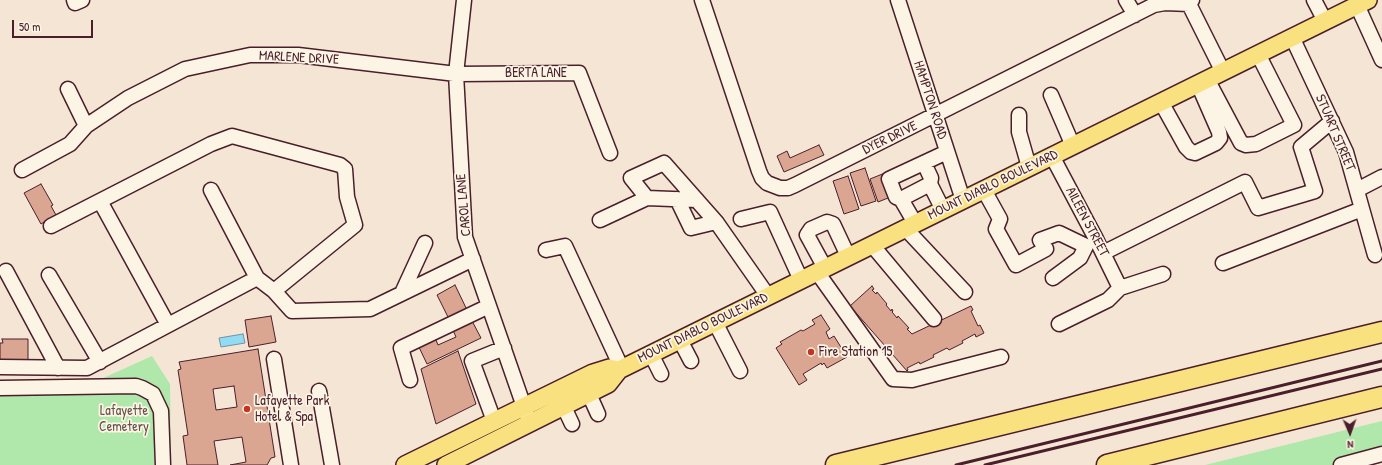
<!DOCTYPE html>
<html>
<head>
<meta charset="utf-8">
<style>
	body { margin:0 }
	#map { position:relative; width:1382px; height:465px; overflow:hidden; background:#f5e5d4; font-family:"Patrick Hand",sans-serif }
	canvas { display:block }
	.north { position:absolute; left:1330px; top:413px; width:40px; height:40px; -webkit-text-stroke:3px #fcf5e5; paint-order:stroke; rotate:178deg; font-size:11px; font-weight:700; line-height:16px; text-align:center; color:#4a1f2b }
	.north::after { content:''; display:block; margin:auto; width:14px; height:18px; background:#4a1f2b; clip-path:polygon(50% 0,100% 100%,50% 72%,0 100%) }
	.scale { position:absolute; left:12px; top:20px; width:81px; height:18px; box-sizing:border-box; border:2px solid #4a1f2b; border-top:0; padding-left:5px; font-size:12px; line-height:14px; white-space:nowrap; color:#4a1f2b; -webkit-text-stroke:3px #fcf5e5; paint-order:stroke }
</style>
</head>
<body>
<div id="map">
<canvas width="1382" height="465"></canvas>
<div class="north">N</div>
<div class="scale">50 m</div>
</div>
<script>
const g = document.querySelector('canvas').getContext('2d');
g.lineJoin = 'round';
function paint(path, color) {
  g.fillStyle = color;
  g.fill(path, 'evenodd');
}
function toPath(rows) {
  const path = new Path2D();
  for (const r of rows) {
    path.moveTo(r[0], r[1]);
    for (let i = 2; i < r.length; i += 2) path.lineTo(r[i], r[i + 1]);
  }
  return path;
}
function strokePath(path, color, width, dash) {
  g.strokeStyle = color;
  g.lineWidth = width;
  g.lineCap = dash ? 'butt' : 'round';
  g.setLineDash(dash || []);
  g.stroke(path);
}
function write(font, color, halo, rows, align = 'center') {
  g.font = font + ' "Patrick Hand",sans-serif';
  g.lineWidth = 3.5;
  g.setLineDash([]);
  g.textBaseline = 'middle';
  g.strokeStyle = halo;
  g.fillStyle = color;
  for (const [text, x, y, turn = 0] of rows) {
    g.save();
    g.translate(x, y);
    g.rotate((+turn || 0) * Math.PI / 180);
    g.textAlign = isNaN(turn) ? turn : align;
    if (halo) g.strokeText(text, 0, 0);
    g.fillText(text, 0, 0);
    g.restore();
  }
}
paint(toPath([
	[152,356,170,384,171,465,0,465,0,380,99,380],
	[1382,421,1382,454,1341,465,1205,465]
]), '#b0e7aa');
const water = toPath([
	[243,334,245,343,221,347,219,338,243,334]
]);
paint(water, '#92dbf4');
strokePath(water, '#7590a4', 1);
const building = toPath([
	[819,145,824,155,784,172,777,156,787,151,790,158,819,145],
	[865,168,876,201,861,206,850,173,865,168],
	[885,173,893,196,878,202,870,179,885,173],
	[848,176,859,209,844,214,833,181,848,176],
	[41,184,53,205,51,206,56,215,41,224,24,193,41,184],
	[455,285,468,312,450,321,437,295,455,285],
	[872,286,874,289,872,290,876,294,877,292,887,304,886,305,891,311,892,309,893,311,892,312,897,318,898,316,909,328,907,329,912,334,971,306,973,310,971,311,978,326,980,325,984,333,976,337,975,334,962,341,963,343,949,350,947,348,933,355,934,357,920,364,919,362,907,368,908,370,907,371,850,306,872,286],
	[821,315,830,329,826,332,829,339,834,336,847,357,827,368,824,363,822,365,821,363,803,374,807,380,799,385,776,348,782,344,780,342,801,330,803,331,815,324,812,320,821,315],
	[271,316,276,342,249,347,245,320,271,316],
	[471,319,481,338,427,364,417,343,434,335,438,345,456,337,452,328,471,319],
	[2,339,28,339,28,363,0,362,0,343,3,343,2,339],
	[258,349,275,457,271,458,267,465,230,465,246,462,242,437,214,441,218,465,187,465,183,436,188,435,178,370,181,369,179,362,258,349],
	[234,386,237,407,216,410,213,389,234,386],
	[458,351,476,404,436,424,421,369,458,351]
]);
paint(building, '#daa591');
strokePath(building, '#4a1f2b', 1);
const minor = toPath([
	[74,0,75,3,82,0],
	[464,0,456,74,465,237,530,424],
	[702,0,759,171,762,178,767,183,780,188,788,188,795,185,1154,5,1165,3,1189,4],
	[898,0,963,200],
	[1126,0,1135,15],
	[1192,0,1189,4,1223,72],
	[1314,0,1325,21],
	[1357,5,1382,60],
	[1292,37,1346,152,1375,255],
	[1207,79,1241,143,1246,145,1256,144,1294,125,1258,54],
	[68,89,86,126],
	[1051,95,1073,146],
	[1161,102,1186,147,1191,152,1195,153,1216,143,1220,138,1219,132,1198,84],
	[1019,115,1019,132,1029,167],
	[1052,156,1095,237,1120,288],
	[924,163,931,178,930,184,943,210],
	[22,170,70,144,86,126,128,98,185,69,250,55,298,55,456,74,579,73,610,153],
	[211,190,257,278,274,291,292,311,370,309,473,259],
	[984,190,1000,219,996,229,1016,265,1046,249,1040,240,1059,233,1086,246,1080,258,1053,278],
	[1357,190,1382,177],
	[677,199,691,228,716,222],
	[901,199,930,184],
	[697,200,647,198,631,178,664,163,717,223,768,296],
	[100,201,168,325],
	[741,219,770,212,801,280],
	[600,220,647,198],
	[915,223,901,199,896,197,889,179,947,152],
	[51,226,211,144,232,136,340,165,345,169,347,197,355,225,274,291],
	[905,228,965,292],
	[872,245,934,319],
	[546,250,565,246,622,369],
	[1103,253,1245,182,1258,208,1315,191,1301,147,1332,121],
	[1223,263,1362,209],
	[825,268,807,235,811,229,827,222,833,224,848,256],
	[6,271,58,368],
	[817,272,893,379,912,380,1001,357],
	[49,275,100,362],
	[402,293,425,243],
	[715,322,740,371],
	[1059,324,1108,300,1120,288,1163,274],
	[680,340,691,361],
	[651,354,661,374],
	[274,359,291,465],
	[0,367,87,368,257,278],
	[410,380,401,348,489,306],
	[0,388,136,386,142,388,153,394,161,411,163,465],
	[319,391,332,465],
	[589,394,598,414],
	[564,407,572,424],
	[494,421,472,361,504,348],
	[1341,465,1382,454]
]);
const major = toPath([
	[405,465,593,373,609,368,619,370],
	[446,465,608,384,619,370,1368,0]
]);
const highway = toPath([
	[836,465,1382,332],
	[1107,465,1382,397]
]);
strokePath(minor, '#4a1f2b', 17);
strokePath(major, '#4a1f2b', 20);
strokePath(highway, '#4a1f2b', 23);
strokePath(minor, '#fcf5e5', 14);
strokePath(major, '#fae180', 17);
strokePath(highway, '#fae180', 20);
strokePath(toPath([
	[956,465,1382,361],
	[985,465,1382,369]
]), '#4a1f2b', 3);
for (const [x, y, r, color] of [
	[811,352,4,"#c8321e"],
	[247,409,4,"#c8321e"]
]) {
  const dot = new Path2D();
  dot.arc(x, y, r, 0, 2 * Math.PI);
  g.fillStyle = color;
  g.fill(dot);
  strokePath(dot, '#fcf5e5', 1.5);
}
write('14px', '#4a1f2b', '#fcf5e5', [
	["MARLENE DRIVE",299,58,3],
	["BERTA LANE",536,73],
	["HAMPTON ROAD",930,100,72],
	["STUART STREET",1335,133,67],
	["DYER DRIVE",890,138,-26],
	["MOUNT DIABLO BOULEVARD",993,185,-26],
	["CAROL LANE",464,205,-95],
	["AILEEN STREET",1087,222,62],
	["MOUNT DIABLO BOULEVARD",703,328,-26]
]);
write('14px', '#4a1f2b', '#fcf5e5', [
	["Fire Station 15",819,352],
	["Lafayette Park",255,401],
	["Hotel & Spa",255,417]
], 'left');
write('14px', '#64514b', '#fcf5e5', [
	["Lafayette",124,411],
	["Cemetery",124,427]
]);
</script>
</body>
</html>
